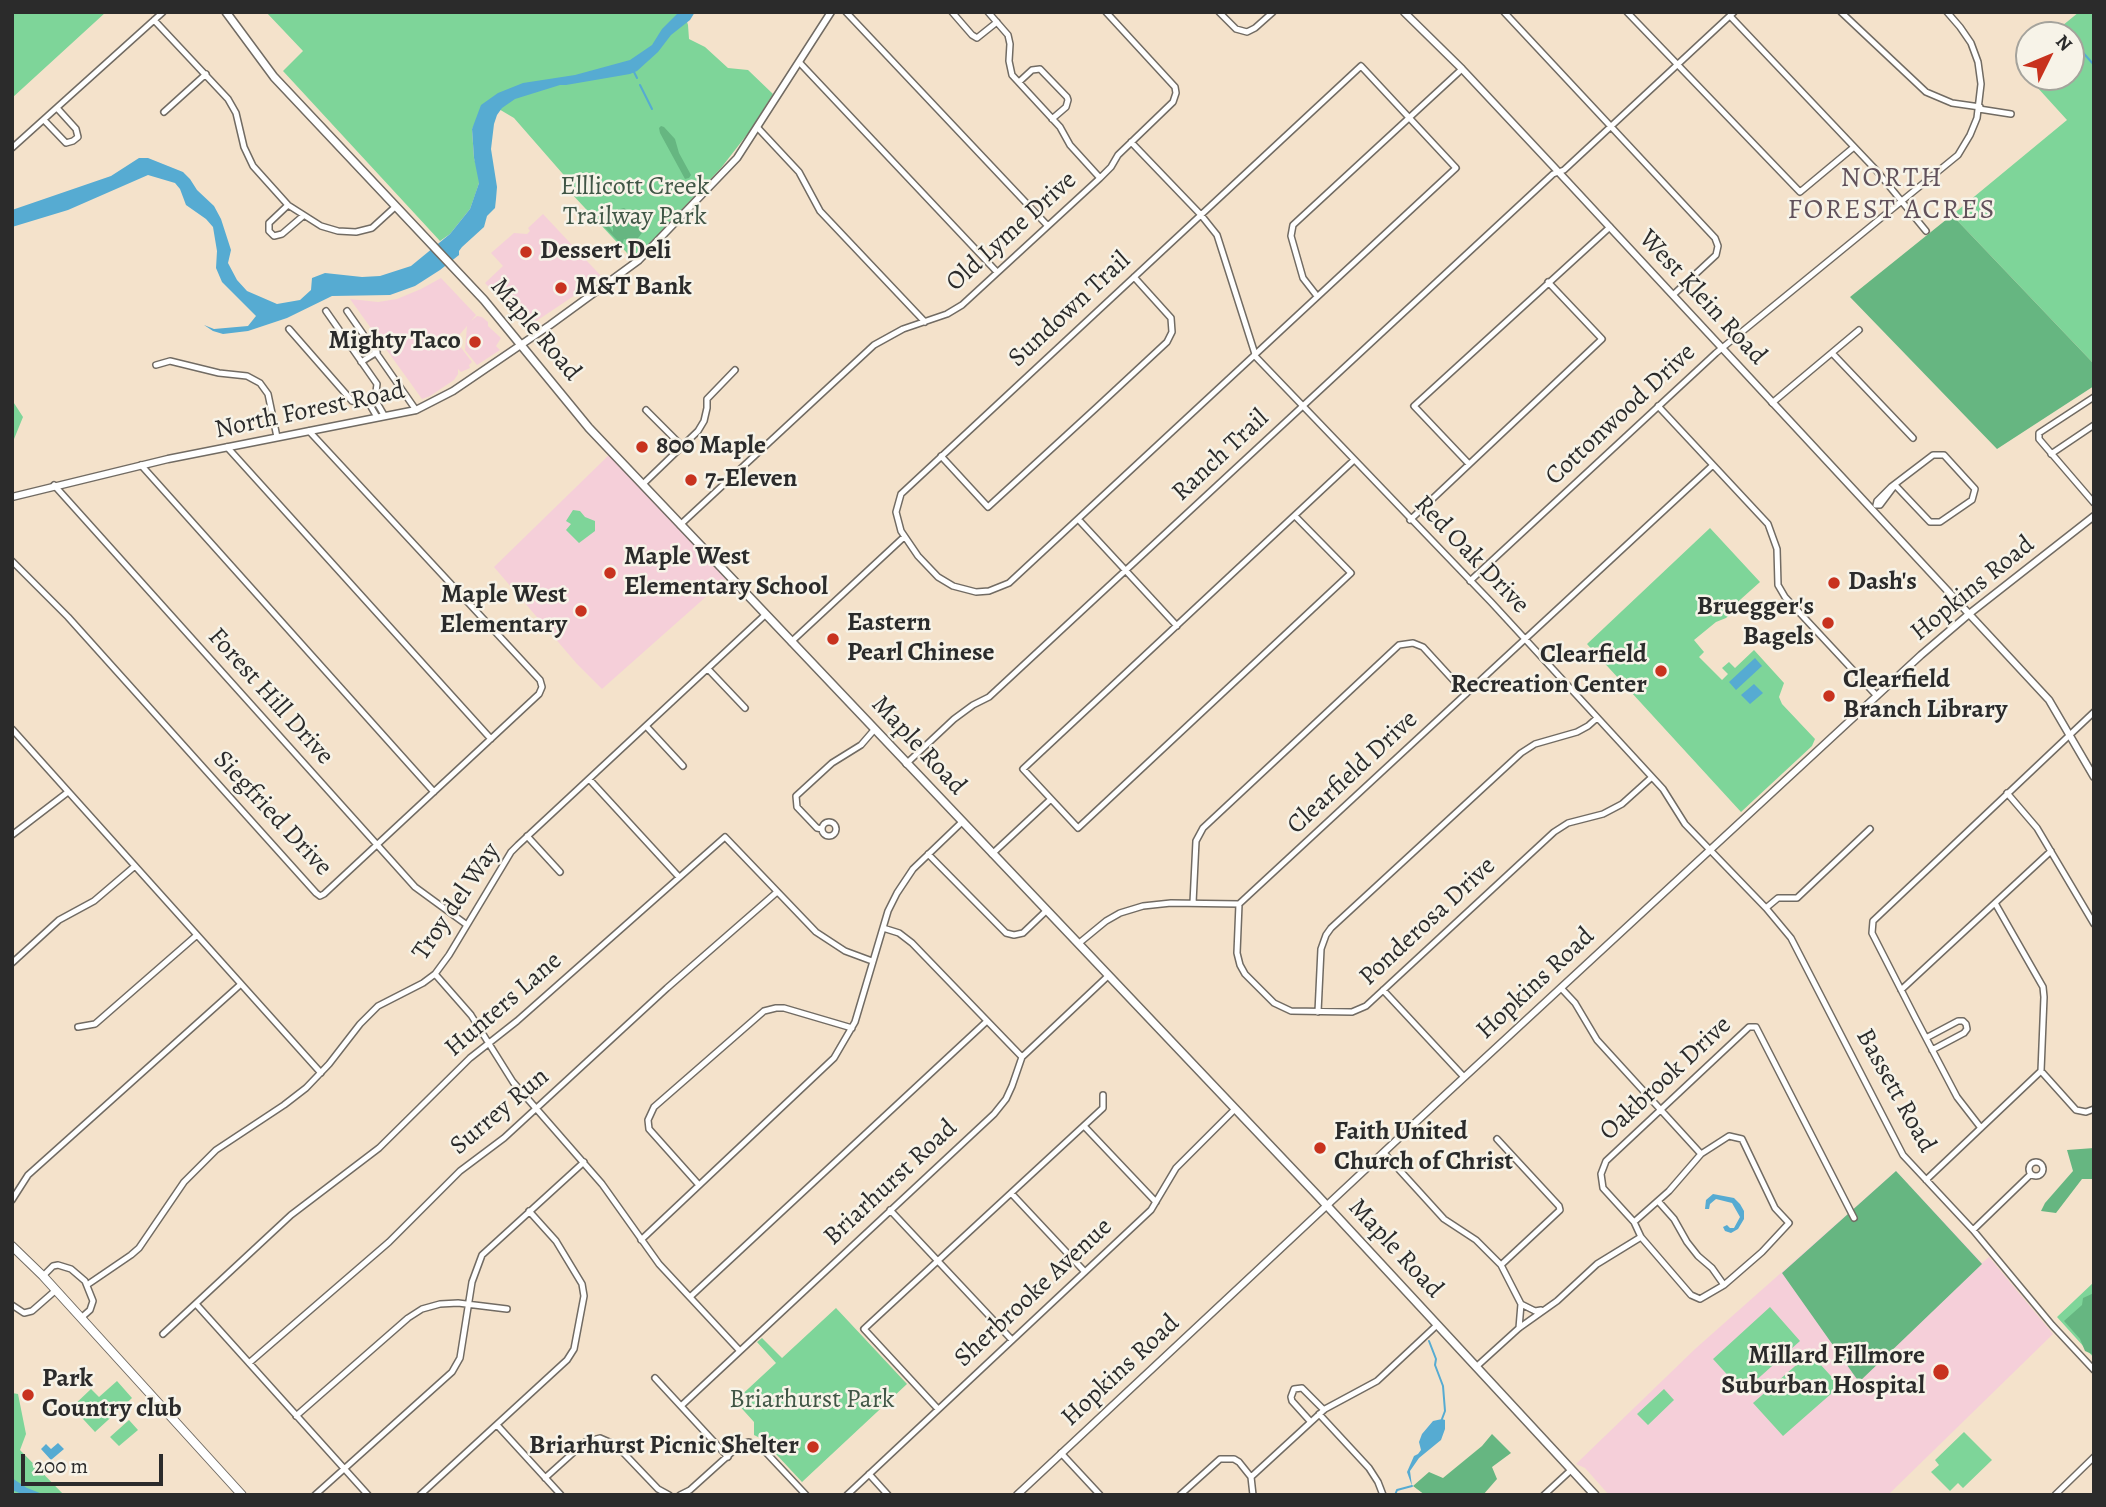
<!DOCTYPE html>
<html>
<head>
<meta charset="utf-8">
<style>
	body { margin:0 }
	#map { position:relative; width:2106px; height:1507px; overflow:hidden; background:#f4e2cb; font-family:Alegreya,serif }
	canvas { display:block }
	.frame { position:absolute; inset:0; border:14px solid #2b2b2b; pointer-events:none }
	.north { position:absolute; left:2015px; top:21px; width:70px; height:70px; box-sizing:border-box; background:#f7f3e8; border:2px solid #a5a39c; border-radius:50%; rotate:47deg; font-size:19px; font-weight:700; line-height:28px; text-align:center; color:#2b2b2b }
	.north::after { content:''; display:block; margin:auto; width:24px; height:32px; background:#c8321e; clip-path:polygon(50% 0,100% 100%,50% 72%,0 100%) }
	.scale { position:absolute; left:21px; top:1454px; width:142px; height:32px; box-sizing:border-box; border:4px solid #2b2b2b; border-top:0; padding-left:9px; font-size:21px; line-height:24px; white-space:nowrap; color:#2b2b2b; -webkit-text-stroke:5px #f7f3e8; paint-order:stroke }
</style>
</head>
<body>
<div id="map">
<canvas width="2106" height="1507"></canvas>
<div class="frame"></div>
<div class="north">N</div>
<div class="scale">200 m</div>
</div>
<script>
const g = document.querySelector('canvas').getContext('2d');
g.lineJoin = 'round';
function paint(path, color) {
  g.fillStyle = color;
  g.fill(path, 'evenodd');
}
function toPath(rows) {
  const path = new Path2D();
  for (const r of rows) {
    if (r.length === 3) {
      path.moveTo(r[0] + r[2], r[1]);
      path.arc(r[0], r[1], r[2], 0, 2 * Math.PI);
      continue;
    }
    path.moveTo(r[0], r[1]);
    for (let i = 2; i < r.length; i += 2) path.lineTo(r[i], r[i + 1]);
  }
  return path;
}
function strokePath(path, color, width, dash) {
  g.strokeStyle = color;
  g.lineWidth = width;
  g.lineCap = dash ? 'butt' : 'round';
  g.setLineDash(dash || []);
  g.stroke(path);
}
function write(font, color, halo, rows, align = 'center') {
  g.font = font + ' Alegreya,serif';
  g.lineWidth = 5;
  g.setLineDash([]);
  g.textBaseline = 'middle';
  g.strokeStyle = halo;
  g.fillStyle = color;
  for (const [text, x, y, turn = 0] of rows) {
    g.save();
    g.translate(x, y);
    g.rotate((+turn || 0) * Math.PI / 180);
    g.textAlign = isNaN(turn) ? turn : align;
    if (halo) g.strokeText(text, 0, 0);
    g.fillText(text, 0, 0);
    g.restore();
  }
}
paint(toPath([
	[543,214,602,277,526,328,512,311,485,283,503,266,491,253,514,233,527,234,530,231,528,228],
	[441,278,476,315,471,321,477,316,482,317,488,322,488,326,501,338,496,346,500,350,477,365,465,350,467,326,455,340,472,362,469,365,470,368,461,372,458,369,458,374,454,380,430,396,422,399,350,299,378,302,397,299,421,289],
	[612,452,680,525,726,579,602,689,577,664,494,567],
	[1896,1171,1982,1263,1989,1257,2053,1334,1888,1495,1609,1495,1585,1468,1576,1464,1695,1349]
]), '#f5cfd9');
paint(toPath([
	[12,12,106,12,12,98],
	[266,12,684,12,688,25,689,39,705,47,728,68,748,70,773,94,749,132,721,168,650,243,631,259,627,253,570,192,576,189,514,118,487,102,472,129,474,158,479,175,479,183,475,195,470,209,450,234,440,241,283,71,303,51],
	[2079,12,2094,12,2094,364,1952,215,2067,120,2016,64,2029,53,2029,77,2071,77,2071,35,2051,35],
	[12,400,23,417,12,444],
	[573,510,580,511,585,517,595,521,595,531,579,543,566,530,571,524,566,521],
	[1710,528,1760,582,1731,608,1731,613,1726,618,1716,622,1694,640,1704,652,1699,657,1722,680,1728,674,1722,668,1729,662,1735,668,1754,650,1784,683,1779,697,1782,704,1815,739,1812,746,1741,812,1587,644],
	[2094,1282,2094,1358,2057,1317],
	[1770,1307,1800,1341,1743,1392,1713,1359],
	[836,1308,907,1384,802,1482,762,1439,754,1435,754,1422,735,1401,776,1363,757,1342,762,1338,782,1358],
	[1810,1353,1840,1386,1783,1436,1753,1403],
	[117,1381,132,1398,95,1432,72,1407,91,1389,99,1397],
	[1664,1389,1674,1400,1648,1425,1637,1414],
	[12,1393,18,1394,26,1434,20,1450,64,1495,12,1495],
	[129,1420,138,1430,119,1446,110,1437],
	[1964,1432,1992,1460,1963,1488,1958,1483,1950,1491,1931,1472,1939,1465,1935,1460]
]), '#7ed599');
paint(toPath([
	[661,126,664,127,675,139,679,153,691,175,689,178,685,179,660,133,659,128],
	[624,208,627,210,630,217,630,224,632,226,641,224,644,230,636,241,632,242,624,239,622,245,594,217,606,222,613,232,613,228,608,221,610,212],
	[1952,215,2094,364,2094,386,1997,449,1850,297],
	[2094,1148,2094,1179,2082,1179,2056,1213,2041,1211,2045,1203,2073,1171,2067,1150],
	[1896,1171,1982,1264,1859,1382,1782,1273],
	[2094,1293,2094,1355,2085,1351,2080,1339,2064,1321,2082,1305,2083,1298],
	[1492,1434,1511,1453,1492,1467,1497,1479,1483,1495,1425,1495,1413,1486,1429,1472,1443,1478,1482,1446]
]), '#66b681');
paint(toPath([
	[679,12,695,12,690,20,671,35,658,52,637,71,630,74,566,85,560,85,515,99,502,108,497,115,494,124,491,149,497,187,496,199,495,208,487,216,484,227,462,247,459,251,459,255,440,270,415,286,390,295,332,296,287,318,248,331,223,334,213,331,204,325,214,329,248,326,256,316,222,282,216,268,217,251,213,227,206,219,186,205,180,189,175,183,148,175,68,210,12,227,12,210,111,176,139,158,148,158,183,172,190,179,197,190,214,206,221,219,231,250,228,263,237,280,247,291,277,304,300,300,311,290,312,278,325,273,362,277,380,276,411,266,450,234,470,209,479,183,474,158,472,129,481,105,498,93,523,83,575,75,630,60,652,45,662,29],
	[1755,658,1762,666,1736,690,1729,682],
	[1754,684,1763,693,1750,704,1741,695],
	[1713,1194,1734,1198,1740,1204,1744,1211,1744,1219,1738,1229,1731,1233,1725,1231,1723,1227,1727,1225,1730,1228,1734,1228,1740,1217,1732,1203,1716,1199,1710,1204,1709,1209,1705,1209,1706,1200],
	[1442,1419,1445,1420,1445,1429,1441,1440,1419,1458,1410,1471,1412,1486,1407,1472,1414,1456,1418,1454,1421,1450,1419,1442,1422,1434,1433,1421],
	[58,1443,64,1449,51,1460,41,1449,46,1444,51,1449],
	[12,1478,27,1488,45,1495,24,1495,12,1490]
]), '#56abd2');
strokePath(toPath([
	[2071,39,2094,65],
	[633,70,637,78],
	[640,85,652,109],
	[1429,1341,1436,1359,1435,1365,1443,1386,1445,1411,1442,1419],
	[72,1495,74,1495],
	[1395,1495,1397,1490,1412,1486]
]), '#56abd2', 2);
const minor = toPath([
	[846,12,1047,225],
	[952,12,972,35,977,38,997,22],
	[988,12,1008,35,1010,44,1009,61,1012,75,1060,127,1070,145,1100,178],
	[1219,12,1236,29,1247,32,1255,28,1273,12],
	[1504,12,1715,238,1718,246,1716,255,1673,295],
	[1627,12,1800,192,1854,147],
	[1841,12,1926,92,1952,103,1980,107],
	[1730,16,1876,170,1926,231],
	[154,20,228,99,236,113,244,147,253,166,288,205,321,226,338,231,356,232,372,228,395,207],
	[799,62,997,272],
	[1361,66,1456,168,1009,583,989,591,976,592,953,586,938,577,918,556,901,531,896,512,901,494,1361,66],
	[1019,82,1032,70,1040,69,1067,97,1068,100,1066,107,1052,119],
	[1979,109,2011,114],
	[164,112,206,74],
	[44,120,66,143,73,141,78,137,76,129,57,108],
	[757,127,799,172,820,211,925,322],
	[1131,142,1201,215,1217,235,1255,354],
	[12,148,163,12],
	[288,205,269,223,269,231,274,236,282,234,303,216],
	[1317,296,1303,278,1291,236,1293,225,1462,69],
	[347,311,416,410],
	[289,329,352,401,362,403,376,392,377,384,326,311],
	[1832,353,1913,438],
	[1254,355,1491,602,1663,789,1685,824,1766,908,1791,938,1903,1155,1973,1230,2052,1325,2094,1370],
	[361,362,377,352],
	[156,365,170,361,219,373,247,376,260,383,268,394,277,437],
	[373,396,384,415],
	[2094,397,2039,433,2039,439,2094,503],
	[367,400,377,417],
	[1772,403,1859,330],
	[1658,406,1768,524,1777,549,1778,585,1785,597,1877,696],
	[646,410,683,447],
	[227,447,491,739],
	[2051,454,2094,425],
	[941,456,988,507,1096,408,1167,342,1172,332,1171,318,1134,277],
	[1469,464,1414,406,1610,227],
	[141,465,434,792],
	[643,484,698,431,704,421,707,408,707,399,735,370],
	[54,485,415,887,467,925],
	[1895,485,1930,522,1940,522,1972,500,1975,489,1944,455,1933,455,1891,487,1877,501,1876,505,1880,505,1895,485],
	[1295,516,1351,573,1078,828,1023,769,1354,460],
	[1078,519,1177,626],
	[1410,520,1602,339,1548,282],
	[680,525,874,345,903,329,947,314,962,305,1100,178,1111,167,1118,155,1173,102,1176,93,1175,87,1106,12],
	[12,561,68,617,316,893,320,896,324,894,539,694,542,687,540,680,309,431],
	[1470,581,1716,353,1958,155,1970,135,1977,118,1981,84,1978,62,1971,43,1960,27,1947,12],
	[791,642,904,537],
	[708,669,745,708],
	[646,726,683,766],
	[12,729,321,1073],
	[906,764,954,719,973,705,989,697,1553,174,1564,170,1734,12],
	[589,779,679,877],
	[2007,793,2037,828,2094,924],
	[829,829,7],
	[822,829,817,828,797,807,796,796,832,763,861,745,874,730],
	[12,835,68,792],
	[527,836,560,872],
	[928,854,1006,933,1014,935,1023,933,1046,911],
	[992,854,1051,799],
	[1193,903,1196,841,1203,828,1399,645,1413,643,1423,647,1466,694],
	[1995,903,2043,987,2044,997,2041,1071],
	[1239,904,1237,953,1240,965,1245,974,1274,1003,1291,1011,1352,1012,1366,1006,1554,832,1568,823,1603,814,1622,804,1652,777],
	[1766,908,1778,898,1797,898,1870,829],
	[883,928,899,933,912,943,1022,1057],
	[1078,944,1106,921,1120,913,1143,906,1171,903,1239,904,1713,465],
	[12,963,59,920,94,901,135,866],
	[435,974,471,1015,513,1082,602,1184,659,1264,740,1351],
	[1561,988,1575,1003,1597,1040,1701,1154],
	[1383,990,1464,1077],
	[1901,990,2051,851],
	[1318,1012,1321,949,1326,935,1331,928,1521,753,1535,744,1577,732,1588,726,1597,718],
	[78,1027,95,1024,197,935],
	[1926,1038,1958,1021,1963,1021,1966,1024,1967,1029,1964,1033,1932,1050],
	[2041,1071,2076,1110,2086,1112,2094,1109],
	[1084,1126,1156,1202],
	[1981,1128,1957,1097,1916,1019,1872,933,1873,921,2094,712],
	[1497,1139,1559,1206,1560,1210,1501,1265],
	[1384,1153,1444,1219,1476,1240,1501,1265,1521,1304,1519,1328],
	[2036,1169,7],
	[1926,1180,2041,1071],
	[699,1185,649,1129,648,1120,654,1107,764,1011,776,1008,784,1008,852,1028],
	[1011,1193,1085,1272],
	[12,1200,28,1175,241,984],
	[1658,1201,1674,1219,1687,1242,1698,1256,1712,1268,1724,1285],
	[890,1210,1012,1340],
	[1634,1222,1669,1191,1701,1154,1729,1136,1742,1139,1775,1208,1789,1223,1762,1252,1724,1285,1700,1299,1691,1295,1641,1237],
	[1973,1230,2031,1174],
	[641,1240,834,1058,855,1022,888,911,897,893,913,869,962,822],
	[43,1276,53,1266,58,1265,71,1269,85,1281,93,1301,90,1310,81,1318],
	[87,1285,131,1255,139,1248,184,1182,216,1150,284,1105,306,1088,329,1064,360,1024,378,1006,423,983,435,974,449,955,511,852,518,845,765,615],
	[690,1297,987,1021],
	[196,1304,368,1495],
	[1521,1304,1535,1311,1541,1310],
	[12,1305,24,1313,32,1311,56,1290],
	[163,1334,291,1215,379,1148,470,1058,517,1021,725,837,816,932,845,951,872,961],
	[249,1363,389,1242,460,1171,504,1138,667,988,777,892],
	[1476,1367,1519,1328,1557,1301,1597,1264,1641,1237,1634,1222,1603,1188,1601,1174,1606,1161,1749,1027,1756,1027,1854,1218],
	[655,1378,728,1457],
	[681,1406,994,1114,1006,1099,1012,1086,1022,1057,1108,976],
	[938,1409,864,1329,1103,1108,1103,1095],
	[1319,1414,1369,1468,1378,1482,1383,1495],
	[296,1416,408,1318,422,1309,440,1304,458,1303,507,1309],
	[1310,1421,1292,1401,1291,1397,1294,1389,1302,1388,1324,1410],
	[497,1425,561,1495],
	[1061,1453,1100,1495],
	[869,1474,888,1495],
	[1251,1477,1325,1409,1377,1381,1437,1325],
	[1251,1477,1253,1495],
	[545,1478,585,1442,600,1438,616,1445,658,1489,669,1495],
	[315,1495,452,1372,460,1358,472,1282,482,1255,584,1162],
	[420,1495,567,1360,574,1349,584,1296,582,1284,556,1241,529,1211],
	[680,1495,690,1490,741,1444,749,1442,760,1446,806,1495],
	[847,1495,1151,1210,1176,1168,1235,1109],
	[1180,1495,1220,1459,1234,1459,1239,1462,1251,1477],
	[1544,1495,1571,1470],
	[2055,1495,2094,1457]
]);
const tertiary = toPath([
	[1404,12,1462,69,1552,165,2049,700,2094,777],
	[12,497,168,459,416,410,453,391,550,325,639,260,737,158,831,12],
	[1017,1495,1446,1094,1921,655,1969,614,2094,516]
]);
const secondary = toPath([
	[226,12,274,77,484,300,589,428,1318,1196,1595,1495]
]);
const primary = toPath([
	[12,1246,43,1276,242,1495]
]);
strokePath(minor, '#716b63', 8);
strokePath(tertiary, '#716b63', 9);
strokePath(secondary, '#716b63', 10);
strokePath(primary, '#716b63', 10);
strokePath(minor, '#fff', 5);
strokePath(tertiary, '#fff', 6);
strokePath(secondary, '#fff', 7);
strokePath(primary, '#fff', 8);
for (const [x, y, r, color] of [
	[526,252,7,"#c8321e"],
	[561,288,7,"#c8321e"],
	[475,342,7,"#c8321e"],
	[642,447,7,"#c8321e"],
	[691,480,7,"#c8321e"],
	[610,573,7,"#c8321e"],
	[1834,583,7,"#c8321e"],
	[581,611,7,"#c8321e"],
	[1828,623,7,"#c8321e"],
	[833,639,7,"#c8321e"],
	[1661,671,7,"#c8321e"],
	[1829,696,7,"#c8321e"],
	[1320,1148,7,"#c8321e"],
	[1941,1372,9,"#c8321e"],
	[28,1395,7,"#c8321e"],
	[813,1447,7,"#c8321e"]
]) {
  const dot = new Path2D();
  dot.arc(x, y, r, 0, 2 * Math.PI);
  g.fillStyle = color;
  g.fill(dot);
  strokePath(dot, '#f7f3e8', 2.5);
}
write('26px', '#405646', '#f7f3e8', [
	["Elllicott Creek",635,188],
	["Trailway Park",635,218],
	["Briarhurst Park",812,1401]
]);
write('26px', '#2b2b2b', '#f7f3e8', [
	["Old Lyme Drive",1012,232,-42],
	["West Klein Road",1702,298,47],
	["Sundown Trail",1070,310,-43],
	["Maple Road",535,330,50],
	["North Forest Road",310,411,-12],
	["Cottonwood Drive",1621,415,-43],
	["Ranch Trail",1221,456,-43],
	["Red Oak Drive",1471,555,46],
	["Hopkins Road",1973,589,-39],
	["Forest Hill Drive",270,697,48],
	["Maple Road",918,746,47],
	["Clearfield Drive",1353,773,-43],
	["Siegfried Drive",272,814,47],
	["Troy del Way",457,902,-56],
	["Ponderosa Drive",1428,922,-43],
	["Hopkins Road",1536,984,-43],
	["Hunters Lane",504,1005,-41],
	["Oakbrook Drive",1666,1079,-43],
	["Bassett Road",1895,1091,61],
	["Surrey Run",500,1112,-40],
	["Briarhurst Road",891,1183,-43],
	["Maple Road",1395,1249,47],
	["Sherbrooke Avenue",1034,1293,-43],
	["Hopkins Road",1121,1371,-43]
]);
write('bold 26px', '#2b2b2b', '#f7f3e8', [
	["Dessert Deli",540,252],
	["M&T Bank",575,288],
	["Mighty Taco",461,342,"right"],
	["800 Maple",656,447],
	["7-Eleven",705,480],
	["Maple West",624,558],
	["Elementary School",624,588],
	["Dash's",1848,583],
	["Maple West",567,596,"right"],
	["Elementary",567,626,"right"],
	["Bruegger's",1814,608,"right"],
	["Bagels",1814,638,"right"],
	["Eastern",847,624],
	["Pearl Chinese",847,654],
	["Clearfield",1647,656,"right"],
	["Recreation Center",1647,686,"right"],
	["Clearfield",1843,681],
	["Branch Library",1843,711],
	["Faith United",1334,1133],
	["Church of Christ",1334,1163],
	["Millard Fillmore",1925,1357,"right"],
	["Suburban Hospital",1925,1387,"right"],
	["Park",42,1380],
	["Country club",42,1410],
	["Briarhurst Picnic Shelter",799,1447,"right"]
], 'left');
g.letterSpacing = '2px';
write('28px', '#61515b', '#f7f3e8', [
	["NORTH",1892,179],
	["FOREST ACRES",1892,211]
]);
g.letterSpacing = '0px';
</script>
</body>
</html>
